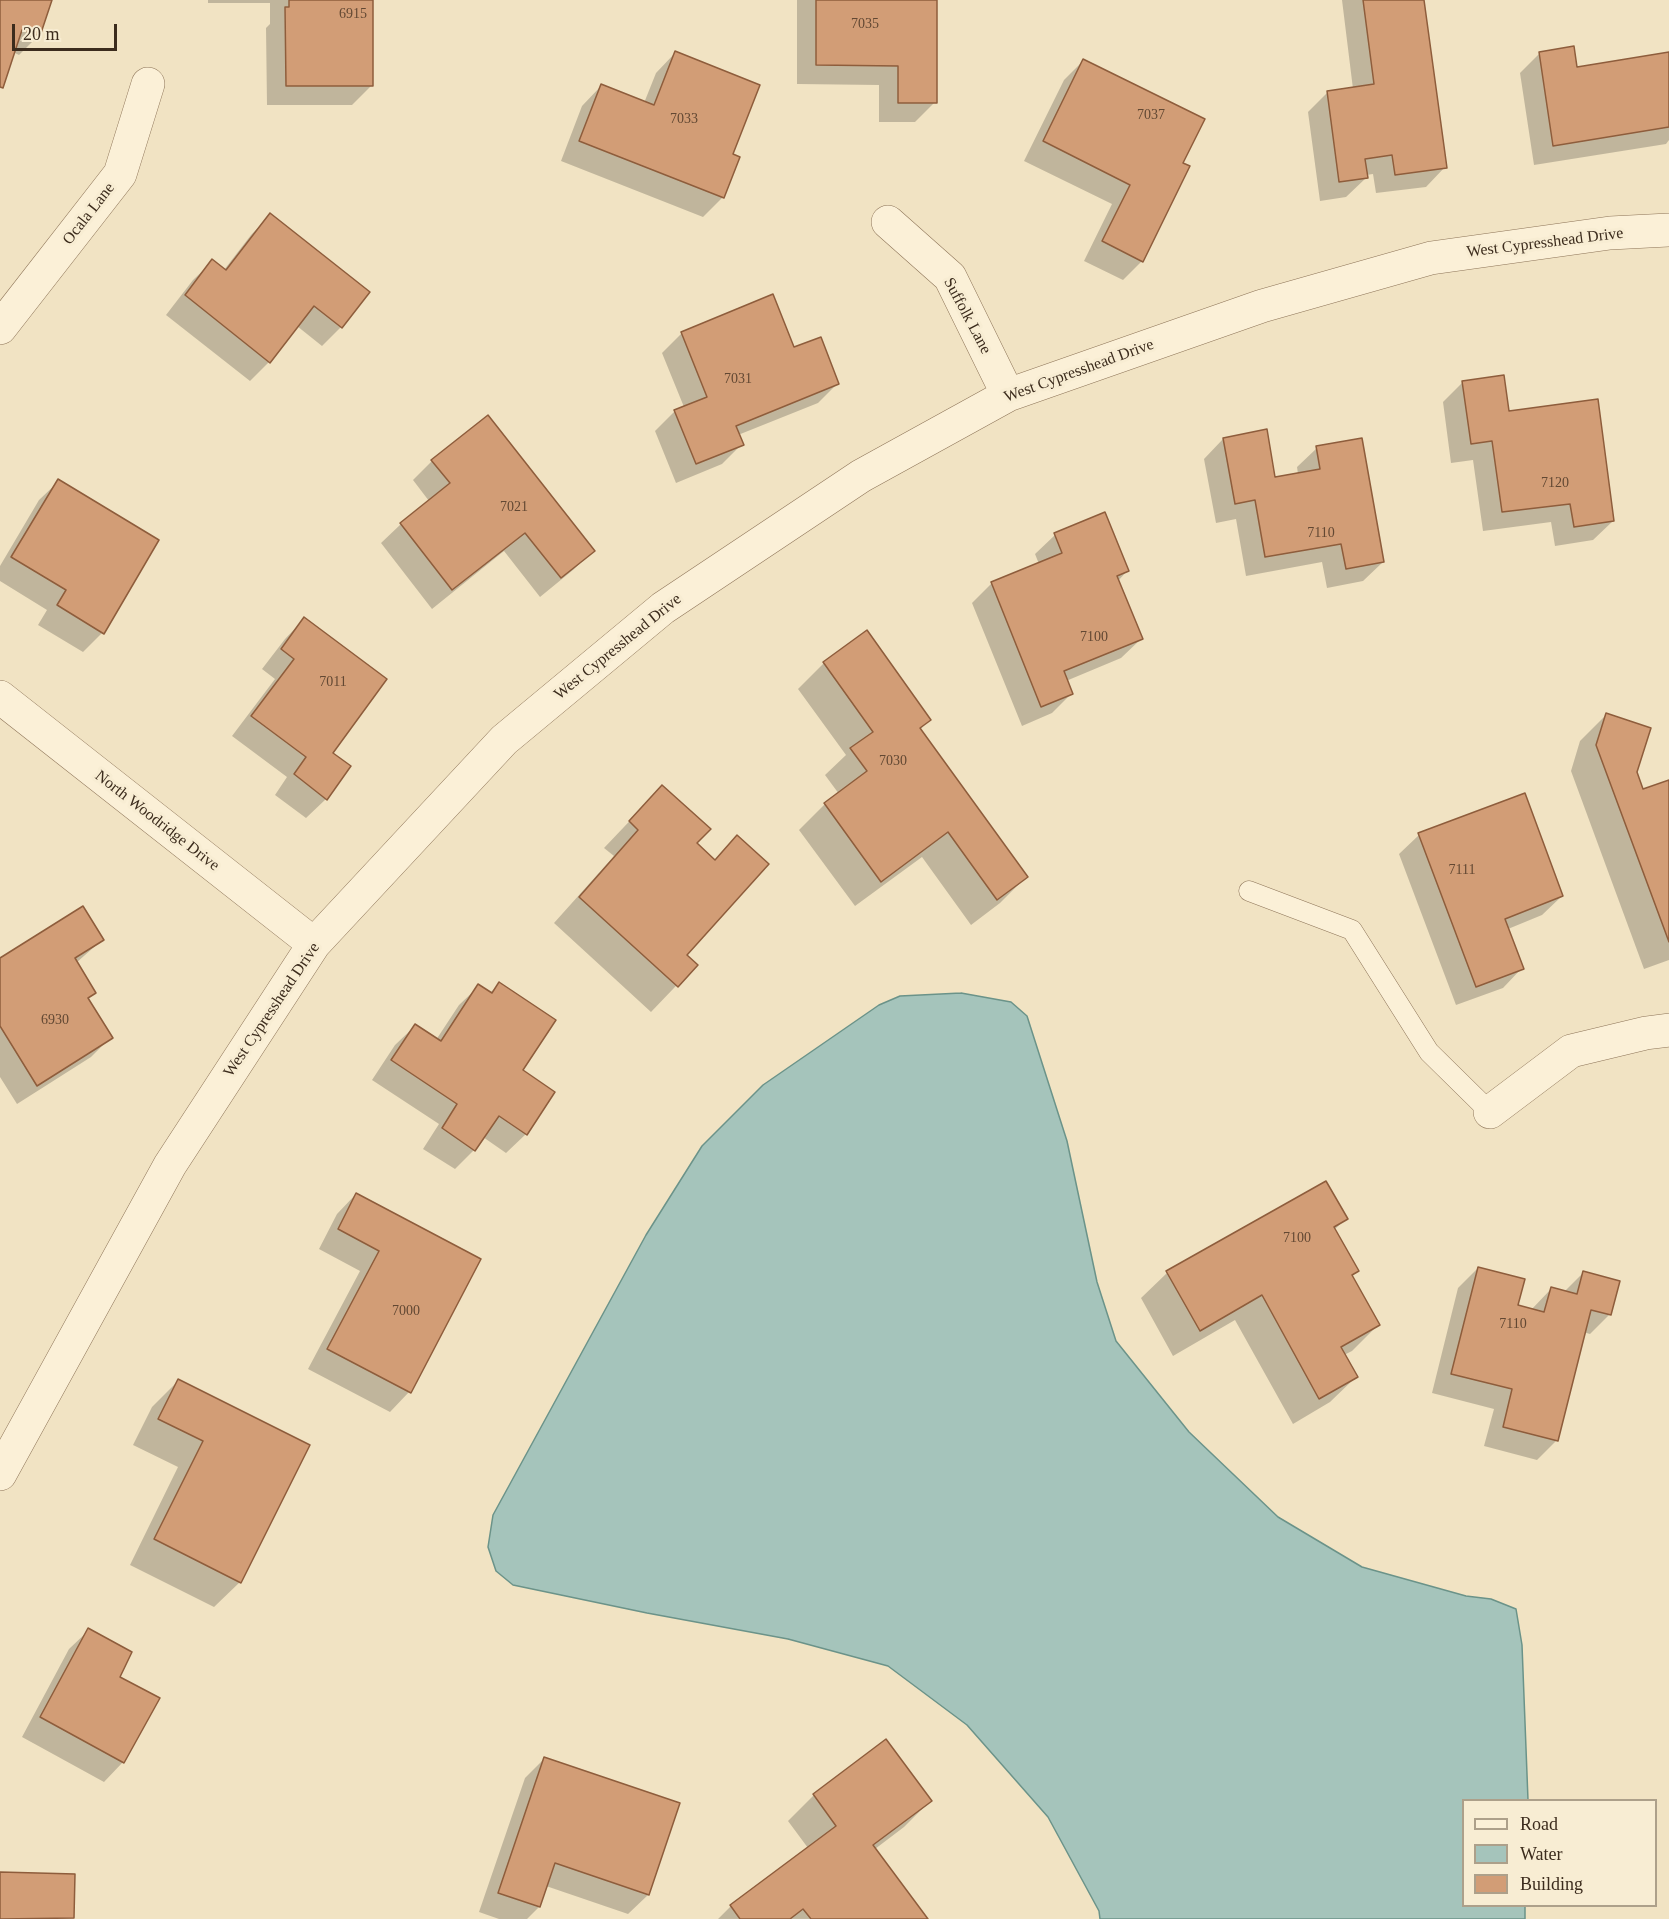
<!DOCTYPE html>
<html>
<head>
<meta charset="utf-8">
<style>
	body { margin:0 }
	#map { position:relative; width:1669px; height:1919px; overflow:hidden; background:#f1e3c3; font-family:Georgia,serif }
	canvas { display:block }
	.legend { position:absolute; left:1462px; top:1799px; width:195px; height:108px; box-sizing:border-box; background:#f8edd3; border:2px solid #ada08a; margin:0; padding:8px 10px; list-style:none; font-size:18px; color:#3c2c1d }
	.legend li { display:flex; align-items:center; gap:12px; height:30px }
	.legend b { width:30px; border:2px solid #ada08a }
	.scale { position:absolute; left:12px; top:24px; width:105px; height:27px; box-sizing:border-box; border:3px solid #3c2c1d; border-top:0; padding-left:8px; font-size:18px; line-height:21px; white-space:nowrap; color:#3c2c1d; -webkit-text-stroke:4px #f8edd3; paint-order:stroke }
</style>
</head>
<body>
<div id="map">
<canvas width="1669" height="1919"></canvas>
<ul class="legend">
<li><b style="height:8px;background:#fbf0d7"></b>Road</li>
<li><b style="height:16px;background:#a5c4bb"></b>Water</li>
<li><b style="height:16px;background:#d29d76"></b>Building</li>
</ul>
<div class="scale">20 m</div>
</div>
<script>
const g = document.querySelector('canvas').getContext('2d');
g.lineJoin = 'round';
function paint(path, color) {
  g.fillStyle = color;
  g.fill(path, 'evenodd');
}
function toPath(rows) {
  const path = new Path2D();
  for (const r of rows) {
    path.moveTo(r[0], r[1]);
    for (let i = 2; i < r.length; i += 2) path.lineTo(r[i], r[i + 1]);
  }
  return path;
}
function strokePath(path, color, width, dash) {
  g.strokeStyle = color;
  g.lineWidth = width;
  g.lineCap = dash ? 'butt' : 'round';
  g.setLineDash(dash || []);
  g.stroke(path);
}
function write(font, color, halo, rows, align = 'center') {
  g.font = font + ' Georgia,serif';
  g.lineWidth = 6;
  g.setLineDash([]);
  g.textBaseline = 'middle';
  g.strokeStyle = halo;
  g.fillStyle = color;
  for (const [text, x, y, turn = 0] of rows) {
    g.save();
    g.translate(x, y);
    g.rotate((+turn || 0) * Math.PI / 180);
    g.textAlign = isNaN(turn) ? turn : align;
    if (halo) g.strokeText(text, 0, 0);
    g.fillText(text, 0, 0);
    g.restore();
  }
}
const water = toPath([
	[961,993,1011,1002,1027,1016,1067,1141,1097,1282,1116,1341,1189,1432,1278,1517,1362,1567,1466,1596,1491,1599,1516,1609,1522,1645,1528,1800,1464,1800,1464,1906,1525,1906,1525,1919,1100,1919,1099,1911,1048,1817,967,1725,888,1666,788,1639,647,1613,513,1585,496,1571,488,1547,493,1515,646,1235,702,1146,763,1085,879,1005,900,996,961,993]
]);
paint(water, '#a5c4bb');
strokePath(water, '#6b9389', 1.5);
paint(toPath([
	[0,0,50,0,39,35,19,55,13,52,0,89],
	[208,0,372,0,372,85,352,105,267,105,266,28,270,24,270,3,208,3],
	[797,0,935,0,935,102,915,122,879,122,879,85,797,84],
	[1342,0,1423,0,1445,167,1426,187,1376,193,1373,174,1366,175,1366,178,1346,197,1320,201,1308,112,1328,92,1353,89],
	[675,53,731,155,723,197,703,217,561,161,582,106,601,86,644,103,656,73],
	[1540,53,1576,68,1669,53,1669,140,1666,144,1534,165,1520,73],
	[1083,61,1181,163,1142,261,1123,280,1084,261,1112,204,1024,161,1064,80],
	[270,215,341,327,322,346,297,326,269,362,250,381,166,315,193,280,213,261,224,270,251,235],
	[682,333,793,349,837,384,818,403,738,435,742,444,722,464,676,483,655,431,675,411,684,407,662,353],
	[1463,382,1508,413,1613,521,1593,540,1555,546,1551,522,1483,531,1473,460,1451,463,1443,402],
	[1223,439,1274,479,1298,474,1297,467,1317,448,1383,562,1363,581,1327,588,1322,562,1246,576,1236,519,1216,523,1204,459],
	[432,461,593,551,573,570,540,597,504,551,432,609,381,543,401,524,429,501,413,480],
	[59,481,102,633,83,652,38,625,47,610,0,581,0,566,39,500],
	[1055,535,1127,571,1118,581,1141,639,1121,658,1066,681,1071,694,1052,713,1022,726,972,603,992,583,1039,564,1035,554],
	[304,619,331,753,326,799,306,818,275,795,287,777,232,736,275,679,262,669,285,639],
	[867,633,929,720,920,730,1026,877,1000,903,971,925,922,857,855,906,799,830,825,804,839,794,825,775,846,755,798,689,824,663],
	[1606,715,1642,791,1669,781,1669,960,1644,969,1571,771,1580,741],
	[662,787,695,843,714,861,737,837,685,955,696,965,651,1012,554,923,614,856,604,848],
	[1419,835,1562,896,1542,915,1508,929,1522,968,1503,988,1456,1005,1399,854],
	[102,940,76,963,94,992,87,999,111,1037,91,1057,17,1104,0,1077,0,960],
	[499,984,521,1071,526,1134,506,1153,483,1137,474,1150,455,1169,423,1149,439,1124,372,1080,395,1045,415,1026,436,1040,459,1005,479,986,490,993],
	[1326,1183,1346,1219,1334,1230,1358,1271,1351,1277,1378,1325,1352,1351,1344,1355,1356,1377,1330,1402,1293,1424,1235,1320,1173,1356,1141,1298,1167,1273],
	[356,1194,479,1260,409,1392,390,1412,308,1369,360,1271,319,1249,337,1214],
	[1478,1268,1516,1306,1531,1310,1551,1289,1564,1292,1583,1273,1609,1315,1590,1334,1583,1332,1557,1440,1537,1460,1484,1446,1494,1409,1432,1393,1458,1288],
	[178,1381,308,1445,240,1582,214,1607,130,1565,178,1467,133,1445,152,1407],
	[89,1630,118,1677,123,1762,104,1782,22,1737,69,1649],
	[886,1741,930,1801,904,1827,875,1849,926,1919,718,1919,731,1906,808,1848,788,1821,814,1795],
	[544,1759,648,1895,628,1914,546,1886,539,1907,527,1919,499,1919,479,1912,525,1778],
	[0,1874,72,1918,0,1919]
]), '#0003');
const building = toPath([
	[0,0,52,0,40,36,22,30,3,88,0,87,0,0],
	[289,0,373,0,373,86,286,86,285,7,289,7,289,0],
	[816,0,937,0,937,103,898,103,898,66,816,65,816,0],
	[1363,0,1424,0,1447,168,1395,175,1392,155,1365,159,1368,178,1339,182,1327,91,1374,84,1363,0],
	[1574,46,1577,67,1669,52,1669,127,1553,146,1539,52,1574,46],
	[675,51,760,85,733,154,740,157,724,198,579,141,601,84,654,105,675,51],
	[1083,59,1205,119,1183,163,1190,166,1143,262,1102,241,1130,185,1043,141,1083,59],
	[270,213,370,292,342,328,314,306,270,363,185,295,212,259,226,270,270,213],
	[773,294,794,347,821,337,839,384,736,426,744,445,696,464,674,410,707,397,681,332,773,294],
	[1504,375,1509,411,1598,399,1614,521,1574,527,1570,504,1502,512,1492,441,1471,444,1462,381,1504,375],
	[488,415,595,551,561,578,525,533,452,590,400,523,450,483,431,460,488,415],
	[1267,429,1275,477,1320,469,1316,446,1362,438,1384,562,1346,569,1341,544,1265,557,1255,500,1235,504,1223,438,1267,429],
	[58,479,159,540,104,634,57,605,66,590,11,557,58,479],
	[1105,512,1129,571,1117,576,1143,639,1064,671,1073,694,1041,707,991,582,1062,553,1054,533,1105,512],
	[304,617,387,679,333,753,351,766,327,800,294,774,306,757,251,716,294,659,281,649,304,617],
	[867,630,931,720,920,728,1028,877,997,900,948,832,881,882,824,803,867,771,850,748,873,732,823,662,867,630],
	[1606,713,1651,728,1637,772,1643,789,1669,780,1669,942,1596,745,1606,713],
	[662,785,711,829,697,843,715,860,737,835,769,864,687,955,698,965,678,987,579,897,638,830,629,821,662,785],
	[1525,793,1563,896,1505,919,1524,969,1476,987,1418,833,1525,793],
	[83,906,104,940,75,958,96,993,88,998,113,1038,37,1086,0,1026,0,958,83,906],
	[499,982,556,1020,523,1070,555,1092,527,1135,499,1116,475,1151,442,1128,457,1104,391,1060,415,1024,441,1041,478,984,492,993,499,982],
	[1326,1181,1348,1219,1334,1227,1359,1271,1352,1275,1380,1325,1341,1347,1358,1377,1319,1399,1262,1295,1200,1331,1166,1271,1326,1181],
	[356,1193,481,1259,411,1393,327,1349,379,1251,338,1229,356,1193],
	[1478,1267,1525,1279,1518,1305,1544,1312,1551,1287,1577,1294,1583,1271,1620,1281,1611,1315,1591,1310,1558,1441,1503,1427,1512,1389,1451,1374,1478,1267],
	[178,1379,310,1445,241,1583,154,1539,203,1441,158,1419,178,1379],
	[88,1628,132,1652,120,1677,160,1698,124,1763,40,1717,88,1628],
	[886,1739,932,1801,873,1845,928,1919,811,1919,803,1909,790,1919,740,1919,730,1905,836,1826,813,1794,886,1739],
	[544,1757,680,1803,649,1895,555,1863,540,1907,498,1893,544,1757],
	[0,1872,75,1874,74,1918,0,1919,0,1872]
]);
paint(building, '#d29d76');
strokePath(building, '#8e5d3c', 1.5);
const lane = toPath([
	[1249,891,1352,930,1429,1052,1490,1112]
]);
const street = toPath([
	[888,222,950,277,1008,395],
	[0,328,120,174,148,84],
	[0,697,314,944],
	[1490,1112,1571,1051,1646,1033,1669,1030],
	[0,1474,170,1165,314,944,504,740,663,608,861,476,1008,395,1262,306,1431,258,1610,233,1669,230]
]);
strokePath(lane, '#8d7458', 21);
strokePath(street, '#8d7458', 34);
strokePath(lane, '#fbf0d7', 20);
strokePath(street, '#fbf0d7', 33);
write('14px', '#624833', null, [
	["6915",353,14],
	["7035",865,24],
	["7037",1151,115],
	["7033",684,119],
	["7031",738,379],
	["7120",1555,483],
	["7021",514,507],
	["7110",1321,533],
	["7100",1094,637],
	["7011",333,682],
	["7030",893,761],
	["7111",1462,870],
	["6930",55,1020],
	["7100",1297,1238],
	["7000",406,1311],
	["7110",1513,1324]
]);
write('16px', '#3c2c1d', '#f8edd3', [
	["Ocala Lane",89,214,-52],
	["West Cypresshead Drive",1545,243,-7],
	["Suffolk Lane",967,316,62],
	["West Cypresshead Drive",1079,371,-20],
	["West Cypresshead Drive",618,647,-39],
	["North Woodridge Drive",157,821,38],
	["West Cypresshead Drive",272,1010,-56]
]);
</script>
</body>
</html>
